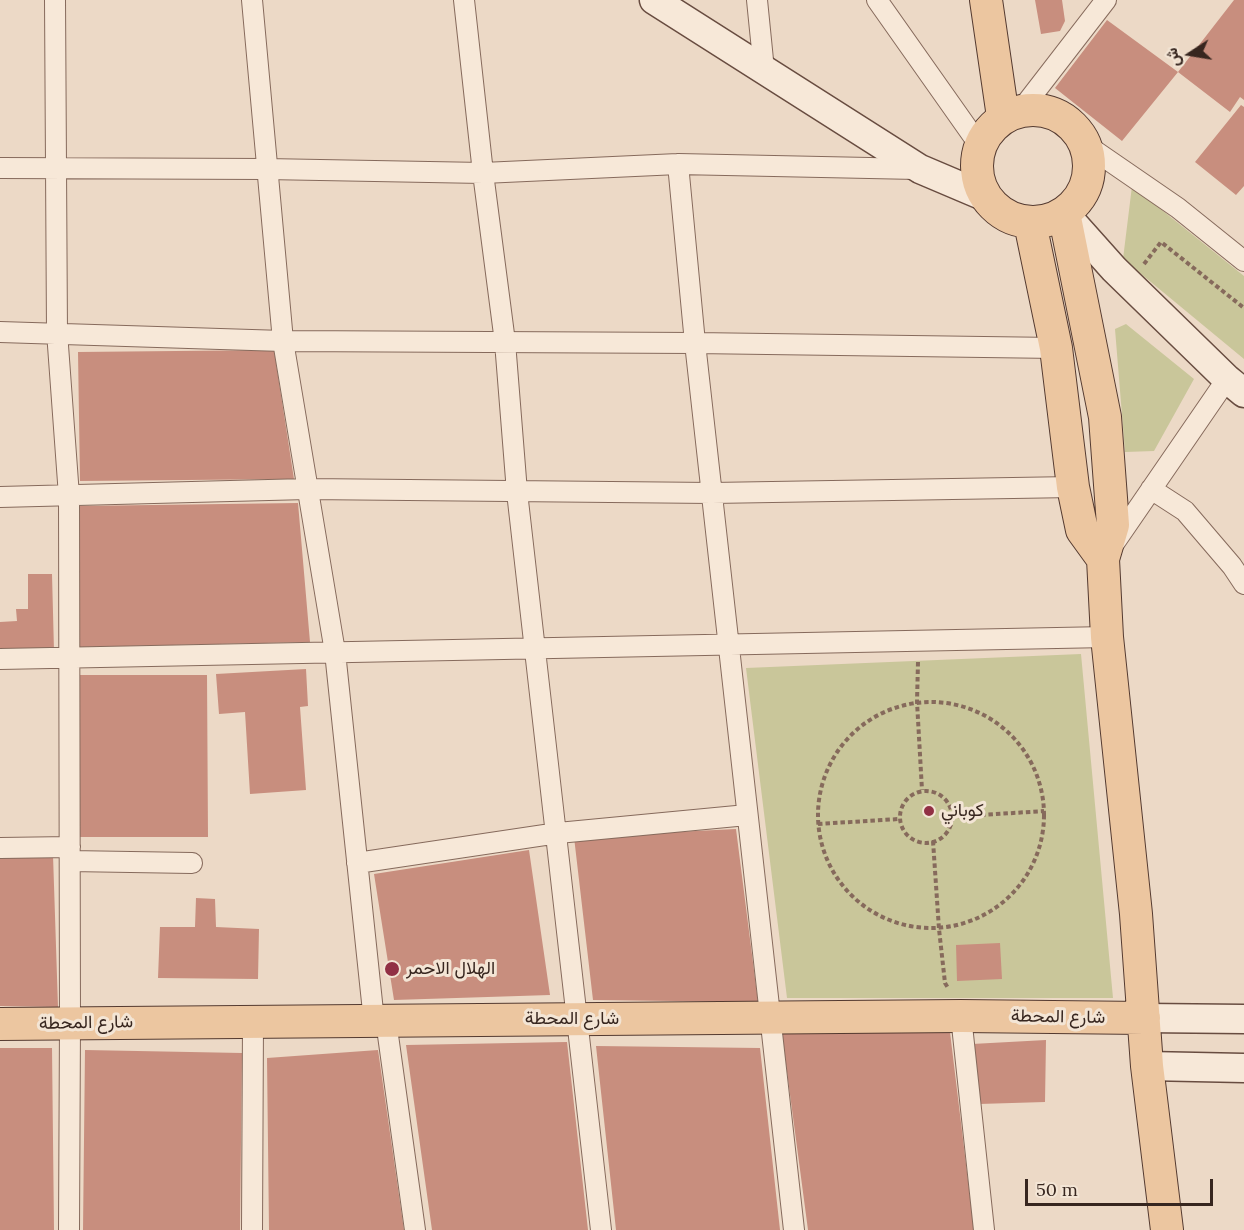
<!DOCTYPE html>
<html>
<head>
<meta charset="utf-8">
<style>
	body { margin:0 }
	#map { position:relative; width:1244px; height:1230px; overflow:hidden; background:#ecd9c6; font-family:Lora,Vazirmatn,serif }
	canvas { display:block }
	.north { position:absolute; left:1160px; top:24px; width:60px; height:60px; -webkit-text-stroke:4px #f3e5d5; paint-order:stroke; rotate:258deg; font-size:16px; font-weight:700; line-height:24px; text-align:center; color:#37261f }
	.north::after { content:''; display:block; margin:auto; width:21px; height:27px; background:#37261f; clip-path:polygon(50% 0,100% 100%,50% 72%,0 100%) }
	.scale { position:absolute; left:1025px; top:1179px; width:188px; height:27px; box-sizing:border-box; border:3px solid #37261f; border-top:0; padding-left:8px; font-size:18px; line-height:21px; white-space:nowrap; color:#37261f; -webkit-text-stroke:4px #f3e5d5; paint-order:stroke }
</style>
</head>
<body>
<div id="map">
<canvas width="1244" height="1230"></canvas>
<div class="north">ش</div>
<div class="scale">50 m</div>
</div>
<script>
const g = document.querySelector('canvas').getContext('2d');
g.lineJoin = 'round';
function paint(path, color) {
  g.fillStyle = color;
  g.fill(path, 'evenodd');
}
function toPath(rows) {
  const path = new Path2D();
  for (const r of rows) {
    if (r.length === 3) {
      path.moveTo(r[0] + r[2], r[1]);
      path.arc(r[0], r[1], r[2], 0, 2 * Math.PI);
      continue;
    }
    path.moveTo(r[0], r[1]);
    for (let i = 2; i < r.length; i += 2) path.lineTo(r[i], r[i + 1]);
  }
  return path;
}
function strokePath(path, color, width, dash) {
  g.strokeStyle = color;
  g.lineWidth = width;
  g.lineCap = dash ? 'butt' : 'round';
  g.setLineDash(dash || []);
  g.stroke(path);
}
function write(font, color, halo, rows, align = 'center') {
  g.font = font + ' Lora,Vazirmatn,serif';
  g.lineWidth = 6;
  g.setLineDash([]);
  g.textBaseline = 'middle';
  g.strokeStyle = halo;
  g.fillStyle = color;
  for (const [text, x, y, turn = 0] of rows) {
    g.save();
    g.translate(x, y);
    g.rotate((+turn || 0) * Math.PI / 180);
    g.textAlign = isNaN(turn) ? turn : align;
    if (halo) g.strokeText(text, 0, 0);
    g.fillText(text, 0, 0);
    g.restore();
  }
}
paint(toPath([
	[1132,186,1244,276,1244,359,1123,259],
	[1126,324,1194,379,1154,451,1125,452,1115,329],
	[1081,654,1113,998,787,998,746,668]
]), '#c9c69a');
paint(toPath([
	[1035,0,1062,0,1065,21,1060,31,1041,34],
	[1234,0,1244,0,1244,100,1240,97,1230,112,1178,72],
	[1107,20,1178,72,1122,141,1055,88],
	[1241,105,1244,107,1244,186,1236,195,1195,162],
	[274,350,294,479,80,481,78,352],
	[298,503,310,642,80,647,79,506],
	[28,574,52,574,54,651,0,653,0,622,17,621,16,609,28,609],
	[306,669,308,706,300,707,306,790,250,794,245,712,219,714,216,674],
	[77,675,207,675,208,837,80,837],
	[736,829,758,1002,593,1000,574,837],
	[529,850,550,995,394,1000,374,874],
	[53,855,58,1007,0,1006,0,857],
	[196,898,215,899,216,927,259,929,258,979,158,978,160,927,195,927],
	[1000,943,1002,979,957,981,956,945],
	[949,1024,974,1230,808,1230,782,1034],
	[1046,1040,1045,1102,979,1104,972,1044],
	[567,1042,588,1230,432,1230,406,1045],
	[596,1046,760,1048,780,1230,616,1230],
	[0,1048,52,1048,54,1230,0,1230],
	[85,1050,242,1053,240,1230,83,1230],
	[378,1050,404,1230,269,1230,267,1058]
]), '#c88e7e');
const street = toPath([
	[55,0,57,332,69,496,70,1023,69,1230],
	[252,0,283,341,335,652,374,1021],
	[464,0,483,173,505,342,517,492,601,1230],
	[757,0,764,70],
	[877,0,980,146],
	[1021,110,1106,0],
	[1085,144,1178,208,1244,261],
	[678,164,695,343,794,1230],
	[0,168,266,169,483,173,678,164,917,169],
	[0,332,283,341,695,343,1056,348],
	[1151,489,1185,511,1232,566,1244,584],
	[0,497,307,489,712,493,1073,487],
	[1115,542,1227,379],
	[0,659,1107,637],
	[0,848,70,847],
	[70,861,192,863],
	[357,863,558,833,747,815],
	[961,1016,984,1230],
	[386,1021,415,1230],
	[252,1230,253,1022]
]);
const secondary = toPath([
	[654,0,920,169,986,197],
	[1064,213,1114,269,1227,379,1244,393],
	[1144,1018,1244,1019],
	[1147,1066,1244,1068]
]);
const primary = toPath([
	[986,0,1003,117],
	[1033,166,56],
	[1064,213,1105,417,1113,525,1103,559,1107,637,1136,914,1147,1066,1167,1230],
	[1030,223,1056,348,1073,487,1082,530,1103,559],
	[0,1024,961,1016,1144,1018]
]);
strokePath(street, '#866a5c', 22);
strokePath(secondary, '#684c40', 31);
strokePath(primary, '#543a30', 34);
strokePath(toPath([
	[1144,264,1161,242,1244,308],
	[918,662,917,702,922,790],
	[931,815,113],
	[926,817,26],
	[951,817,1044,811],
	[818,824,899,819],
	[933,841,939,929,945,983,948,988]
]), '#866a5c', 4, [4.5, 3]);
strokePath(street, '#f7e8d8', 20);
strokePath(secondary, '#f7e8d8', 28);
strokePath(primary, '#ecc6a0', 32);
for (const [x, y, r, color] of [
	[929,811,6,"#913044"],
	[392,969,8,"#913044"]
]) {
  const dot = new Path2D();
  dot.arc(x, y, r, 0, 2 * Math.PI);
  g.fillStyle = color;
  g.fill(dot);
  strokePath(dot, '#f3e5d5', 2);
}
write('18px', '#37261f', '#f3e5d5', [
	["كوباني",941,811],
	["الهلال الاحمر",406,969]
], 'left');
write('18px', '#37261f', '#f3e5d5', [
	["شارع المحطة",1058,1017,1],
	["شارع المحطة",572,1019],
	["شارع المحطة",86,1023,-1]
]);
</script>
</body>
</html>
